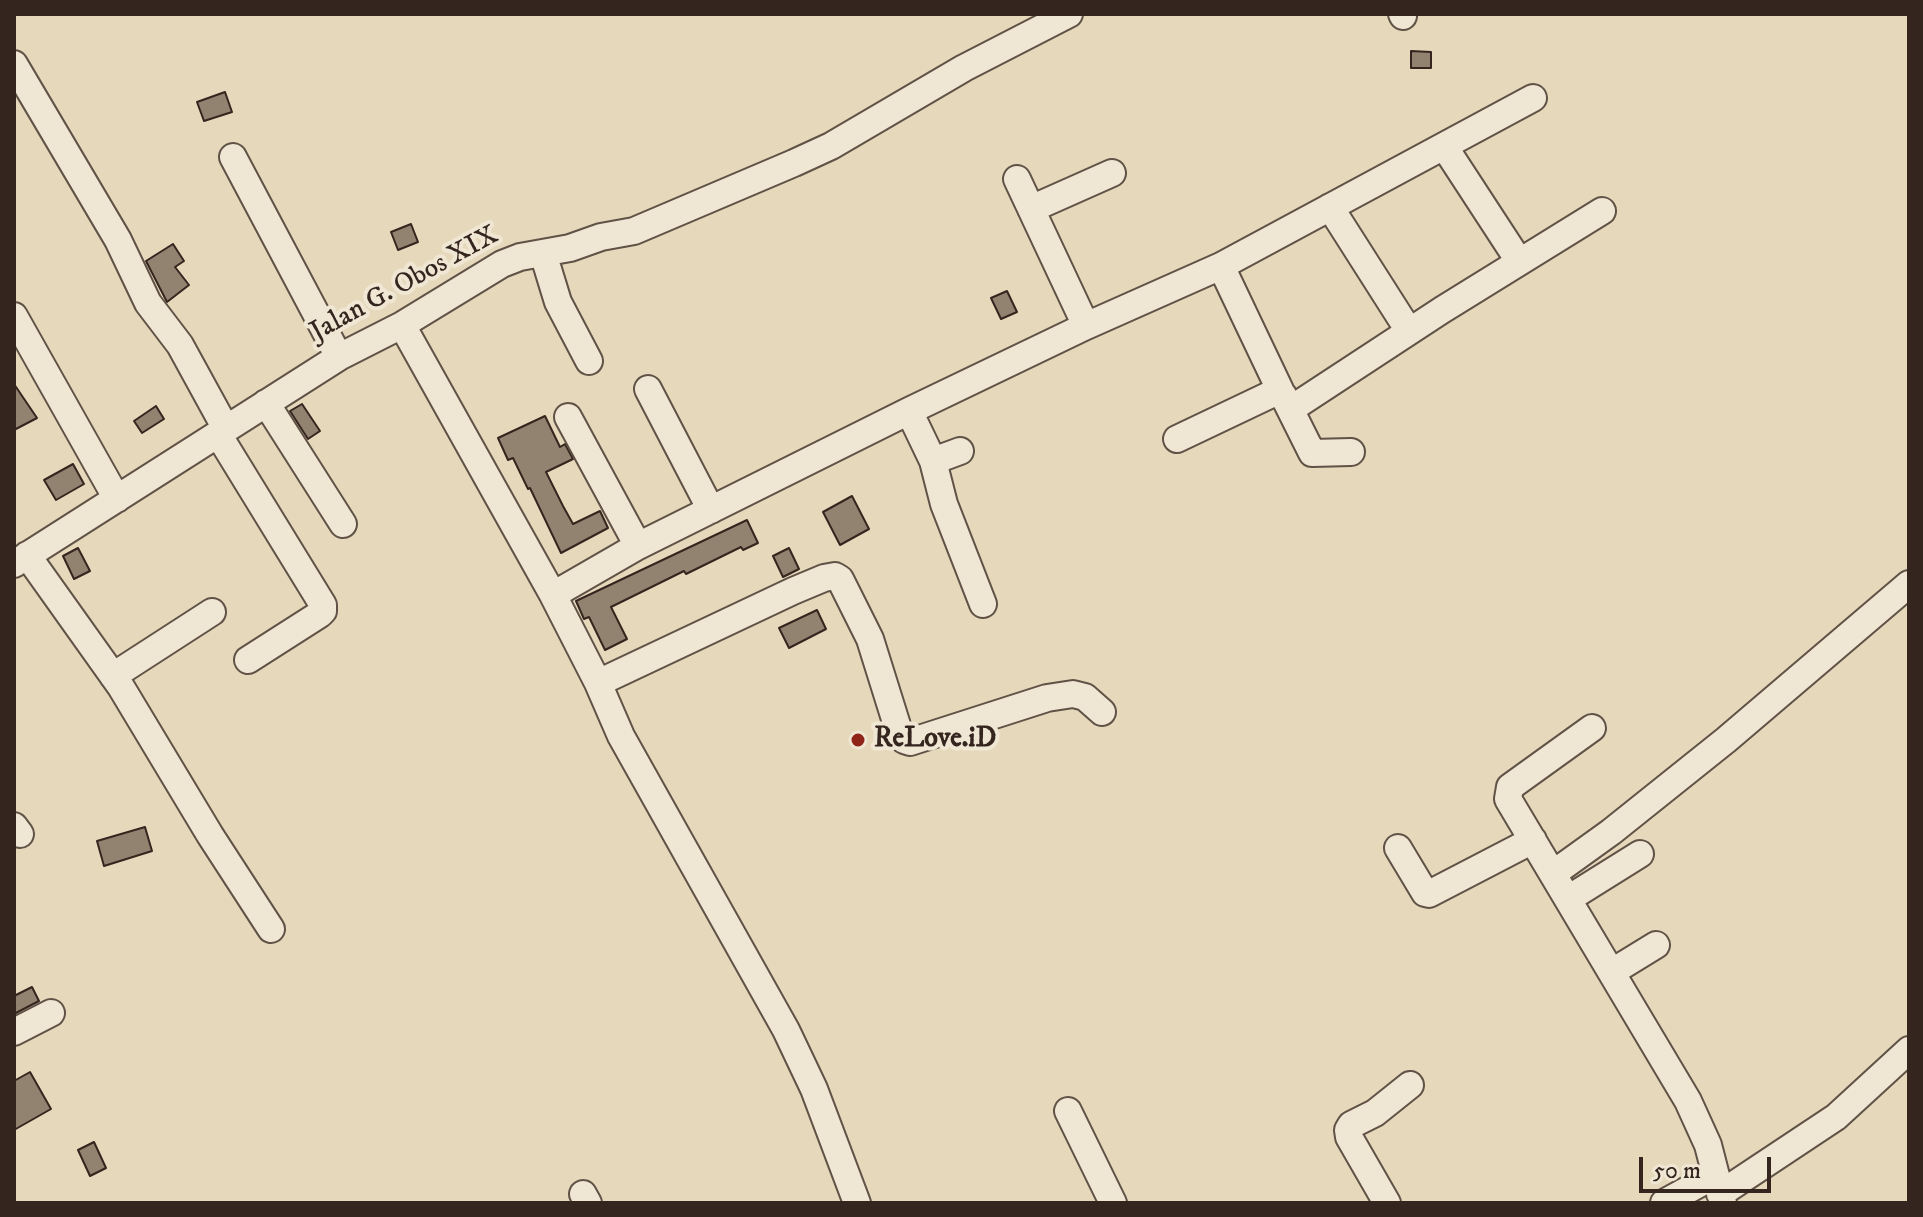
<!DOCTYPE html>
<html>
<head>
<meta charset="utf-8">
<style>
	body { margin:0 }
	#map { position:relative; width:1923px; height:1217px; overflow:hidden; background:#e6d8bb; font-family:"IM FELL DW Pica",serif }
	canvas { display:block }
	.frame { position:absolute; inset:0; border:16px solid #34261f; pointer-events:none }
	.scale { position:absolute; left:1639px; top:1157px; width:132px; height:36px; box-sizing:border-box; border:4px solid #34261f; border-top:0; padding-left:10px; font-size:24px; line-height:28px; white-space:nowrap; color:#34261f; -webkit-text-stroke:6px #efe6d3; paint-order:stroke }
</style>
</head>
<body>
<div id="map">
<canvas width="1923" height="1217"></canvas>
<div class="frame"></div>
<div class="scale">50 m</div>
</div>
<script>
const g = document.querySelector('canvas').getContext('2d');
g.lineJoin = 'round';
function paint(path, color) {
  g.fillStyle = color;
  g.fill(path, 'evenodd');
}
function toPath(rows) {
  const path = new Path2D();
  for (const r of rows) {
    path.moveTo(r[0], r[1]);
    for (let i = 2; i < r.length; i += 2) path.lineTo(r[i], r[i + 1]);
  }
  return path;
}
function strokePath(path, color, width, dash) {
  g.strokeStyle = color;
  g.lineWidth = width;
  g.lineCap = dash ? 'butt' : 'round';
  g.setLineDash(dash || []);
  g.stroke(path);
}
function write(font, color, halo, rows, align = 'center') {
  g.font = font + ' "IM FELL DW Pica",serif';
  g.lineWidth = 8;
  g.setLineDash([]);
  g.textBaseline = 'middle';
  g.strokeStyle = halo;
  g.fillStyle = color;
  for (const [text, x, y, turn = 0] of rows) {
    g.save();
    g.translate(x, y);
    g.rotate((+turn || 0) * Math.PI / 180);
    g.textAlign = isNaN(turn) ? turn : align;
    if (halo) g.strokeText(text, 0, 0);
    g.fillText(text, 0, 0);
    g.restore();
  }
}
const building = toPath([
	[1411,51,1431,52,1431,68,1411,68,1411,51],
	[225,92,232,112,204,121,197,102,225,92],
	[411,224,418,242,398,250,391,232,411,224],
	[173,244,184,261,175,267,189,285,167,302,146,261,173,244],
	[1007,291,1017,312,1001,319,991,298,1007,291],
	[14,384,37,418,14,430,14,384],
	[302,404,320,431,308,439,290,411,302,404],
	[156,406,164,419,142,433,134,421,156,406],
	[545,416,560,447,565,444,573,459,546,472,563,506,573,524,600,511,608,528,561,553,530,488,528,489,513,458,508,460,498,438,545,416],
	[73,464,84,484,56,500,44,480,73,464],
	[852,496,869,529,840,545,823,512,852,496],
	[747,520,758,543,743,550,741,547,686,574,684,571,611,607,627,639,605,650,589,617,584,619,576,601,747,520],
	[78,548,90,571,74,579,63,556,78,548],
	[789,548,799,569,783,577,773,556,789,548],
	[817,610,826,629,789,648,779,628,817,610],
	[145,827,152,851,104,866,97,841,145,827],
	[32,987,39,1001,14,1014,14,996,32,987],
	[30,1072,51,1109,14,1130,14,1081,30,1072],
	[94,1142,106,1168,90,1176,78,1150,94,1142]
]);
paint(building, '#918370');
strokePath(building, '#34261f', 2);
const minor = toPath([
	[1402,14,1403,16],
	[14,64,118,240,148,303,180,345,226,429],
	[1444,146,1519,261],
	[233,157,339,357],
	[1017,179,1086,326],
	[1330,207,1409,331],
	[1031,209,1112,173],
	[543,253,558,302,589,361],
	[14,316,117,499],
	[402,325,553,595,598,683,621,736,786,1030,814,1089,857,1203],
	[648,389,711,510],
	[1283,395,1312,453,1351,452],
	[266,403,343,524],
	[1291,409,1442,310,1602,211],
	[909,411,933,461,944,504,983,604],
	[568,417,638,546],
	[218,434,323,605,323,611,320,614,248,660],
	[1177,439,1280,390,1221,266],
	[933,461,960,451],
	[27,555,121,687,210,835,271,929],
	[14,564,339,357,402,325,502,264,520,257,570,248,601,237,634,231,794,163,831,146,964,68,1069,14],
	[553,595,638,546,909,411,1086,326,1221,266,1533,98],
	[113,676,212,612],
	[598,683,793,591,824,578,835,576,840,579,870,639,900,735,904,740,910,742,1047,698,1073,694,1085,697,1102,712],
	[1592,728,1510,787,1508,799,1688,1101,1708,1145,1723,1203],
	[14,826,20,834],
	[1398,848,1425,893,1429,894,1533,840],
	[1554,873,1611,832,1726,740,1909,584],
	[1568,899,1640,854],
	[1612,972,1656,945],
	[14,1032,51,1013],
	[1068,1111,1113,1203],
	[583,1194,588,1203],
	[1720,1194,1836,1117,1909,1050],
	[1387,1203,1349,1137,1348,1130,1351,1125,1375,1113,1410,1085],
	[1664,1203,1715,1175]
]);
strokePath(minor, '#605246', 30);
strokePath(minor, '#efe6d3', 26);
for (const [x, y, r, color] of [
	[858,740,8,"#8f2418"]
]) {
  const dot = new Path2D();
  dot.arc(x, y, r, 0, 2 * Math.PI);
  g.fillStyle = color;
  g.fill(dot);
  strokePath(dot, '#efe6d3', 3);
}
write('28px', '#34261f', '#efe6d3', [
	["Jalan G. Obos XIX",405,285,-29]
]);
write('bold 28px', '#34261f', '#efe6d3', [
	["ReLove.iD",874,740]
], 'left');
</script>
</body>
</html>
